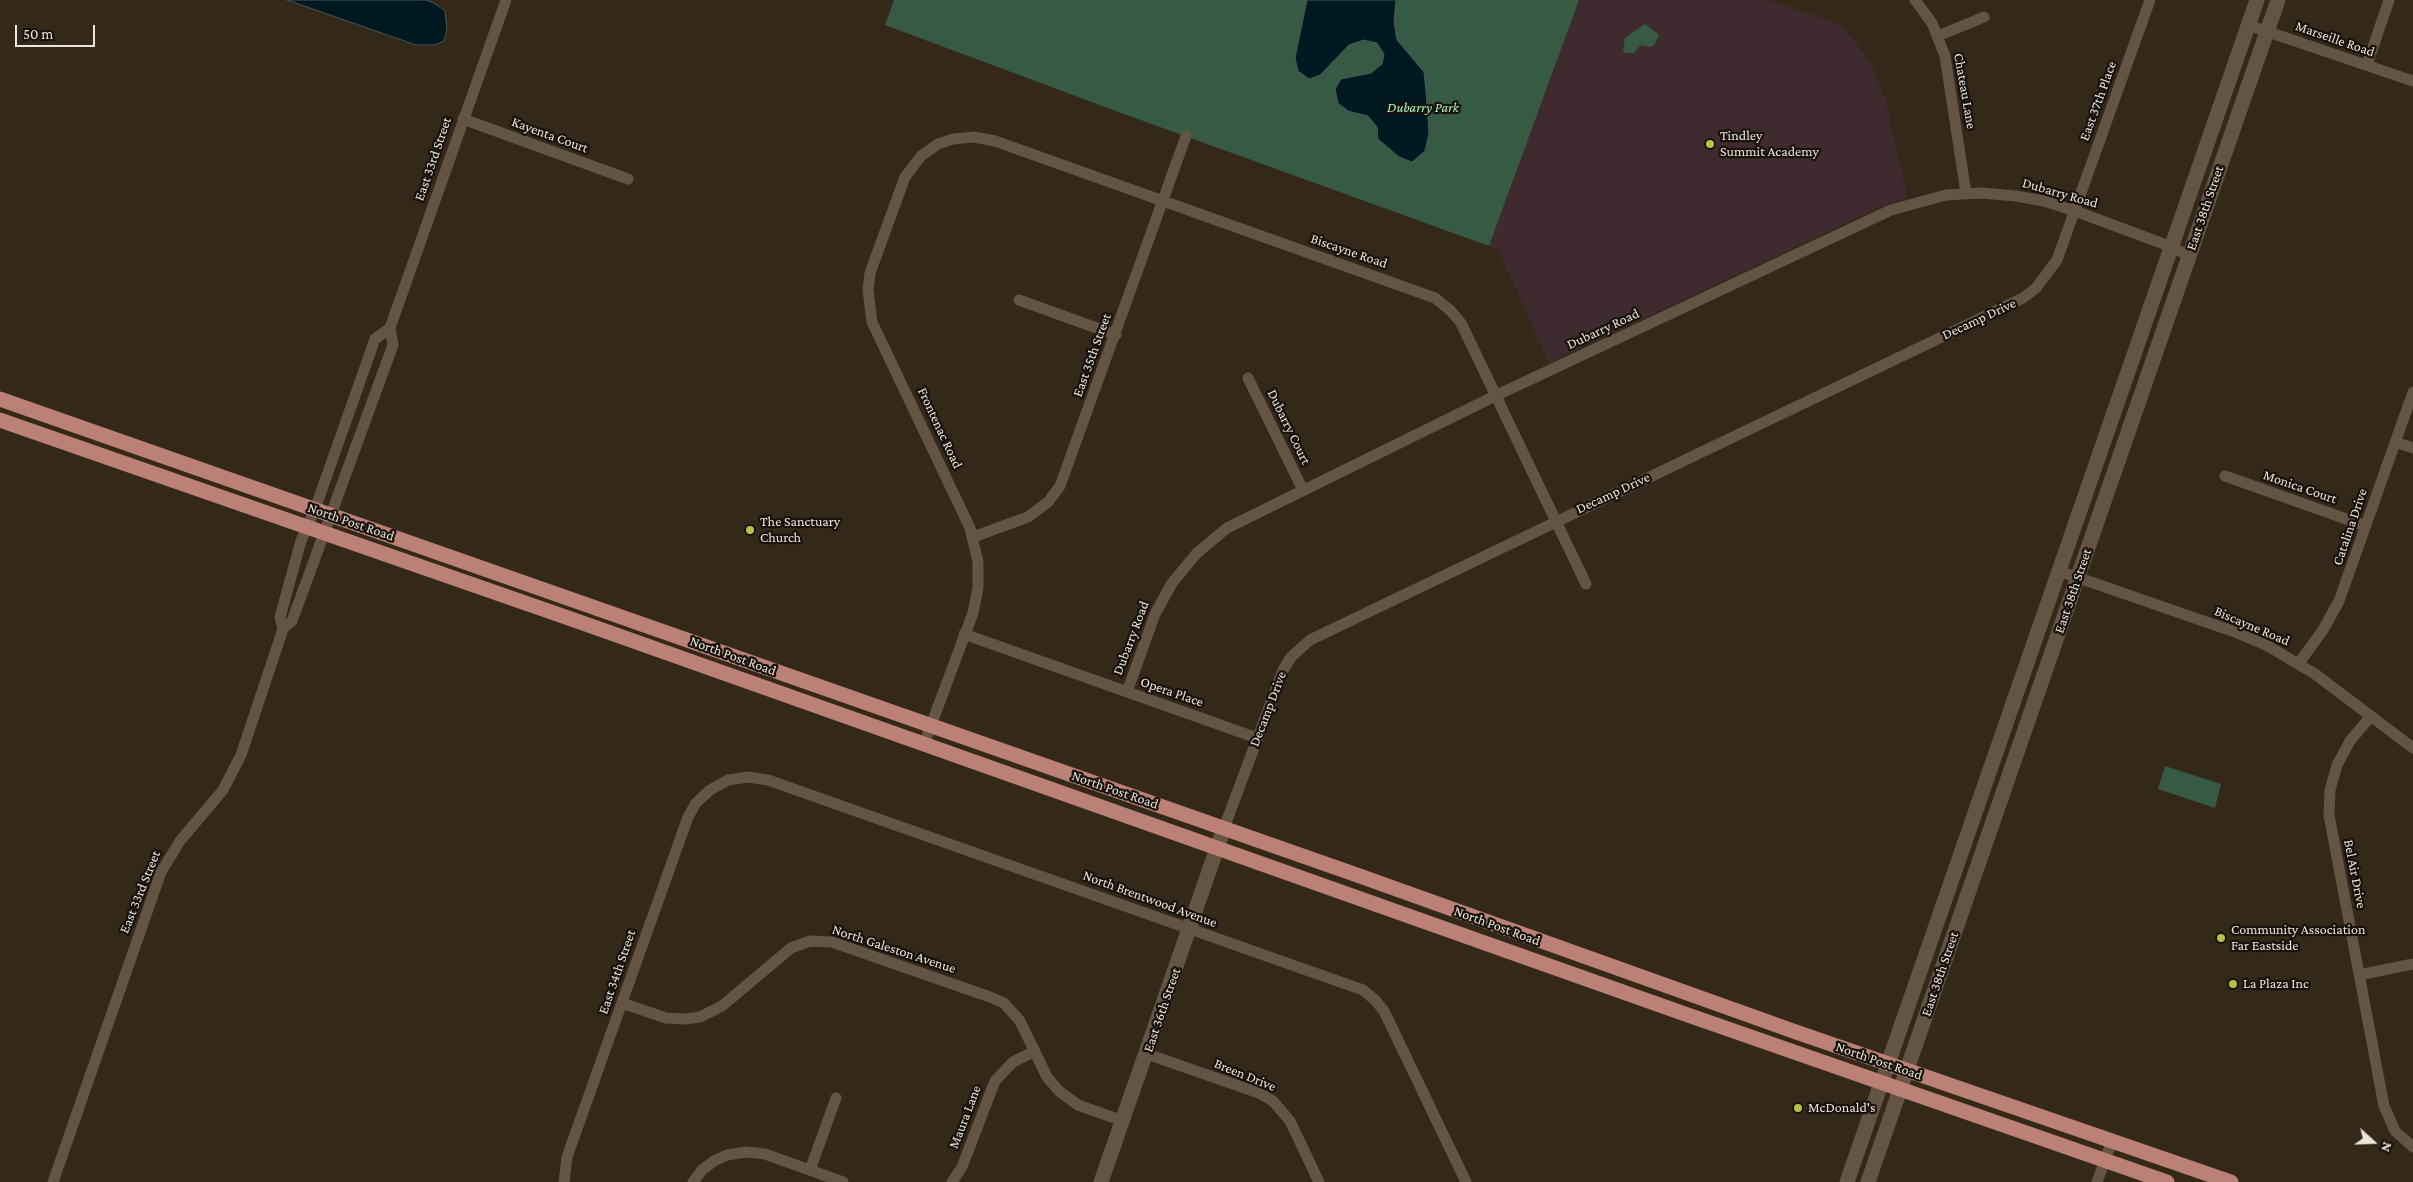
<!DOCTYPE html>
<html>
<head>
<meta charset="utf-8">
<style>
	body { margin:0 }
	#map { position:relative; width:2413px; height:1182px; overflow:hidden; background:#342819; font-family:"Crimson Pro",serif }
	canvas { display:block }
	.north { position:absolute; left:2348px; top:1117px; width:50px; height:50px; -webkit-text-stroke:4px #17120b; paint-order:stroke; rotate:110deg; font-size:14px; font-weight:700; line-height:20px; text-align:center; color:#ede4db }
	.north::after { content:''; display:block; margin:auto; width:18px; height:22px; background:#ede4db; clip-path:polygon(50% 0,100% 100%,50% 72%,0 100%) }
	.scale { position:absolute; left:15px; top:25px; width:80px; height:22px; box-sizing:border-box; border:2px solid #ede4db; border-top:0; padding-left:6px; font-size:15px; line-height:18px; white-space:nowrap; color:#ede4db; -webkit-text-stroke:4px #17120b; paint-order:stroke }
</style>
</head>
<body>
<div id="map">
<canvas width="2413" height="1182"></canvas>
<div class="north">N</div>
<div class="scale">50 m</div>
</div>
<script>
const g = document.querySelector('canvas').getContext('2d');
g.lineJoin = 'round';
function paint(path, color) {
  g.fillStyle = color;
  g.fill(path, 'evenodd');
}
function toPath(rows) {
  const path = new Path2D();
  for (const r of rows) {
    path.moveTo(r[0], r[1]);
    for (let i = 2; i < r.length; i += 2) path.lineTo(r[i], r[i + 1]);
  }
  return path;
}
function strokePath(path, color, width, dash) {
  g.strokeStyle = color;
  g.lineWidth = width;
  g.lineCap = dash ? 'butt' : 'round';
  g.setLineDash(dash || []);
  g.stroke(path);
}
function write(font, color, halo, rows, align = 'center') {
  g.font = font + ' "Crimson Pro",serif';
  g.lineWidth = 4.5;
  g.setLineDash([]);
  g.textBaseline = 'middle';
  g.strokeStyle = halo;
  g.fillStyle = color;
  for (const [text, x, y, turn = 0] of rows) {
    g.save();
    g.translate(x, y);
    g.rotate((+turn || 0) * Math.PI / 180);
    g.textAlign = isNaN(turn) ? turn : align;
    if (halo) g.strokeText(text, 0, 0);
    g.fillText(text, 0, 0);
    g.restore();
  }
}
paint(toPath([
	[1579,0,1768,0,1842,25,1871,63,1885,98,1907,197,1878,208,1549,363,1498,249,1489,246]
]), '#3f2b2f');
paint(toPath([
	[894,0,1579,0,1489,246,1113,110,885,25],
	[1645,24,1659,35,1655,44,1651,47,1641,45,1633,53,1626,53,1623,51,1625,38],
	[2165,766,2221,784,2215,808,2158,789]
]), '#375a44');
const water = toPath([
	[287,0,426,0,434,3,445,11,447,29,444,41,435,45,416,45,287,0],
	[1307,0,1396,0,1394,22,1397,40,1424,72,1426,91,1429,133,1425,151,1412,162,1399,157,1378,139,1377,127,1368,116,1348,111,1338,103,1335,89,1341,79,1371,73,1382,64,1384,54,1377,43,1364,40,1349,45,1320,75,1309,79,1298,71,1295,58,1307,0]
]);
paint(water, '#001920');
strokePath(water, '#475658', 1);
strokePath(toPath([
	[1915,0,1932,23,1945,56,1966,193],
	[2248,25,2413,81],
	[1938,36,1984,17],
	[2367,65,2389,0],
	[463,119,628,179],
	[1019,300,1116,335],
	[1248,378,1303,490],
	[2395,442,2413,448],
	[2225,476,2366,526],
	[973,537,1028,517,1048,502,1060,486,1186,136],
	[2059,571,2235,632,2268,646,2315,674,2413,748],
	[283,629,280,617,301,541,315,509,375,339,390,328],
	[964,634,1257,738],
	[2299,663,2323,630,2339,601,2413,392],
	[1127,692,1155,614,1172,583,1197,553,1227,528,1495,396,1891,210,1946,195,1981,193,2016,196,2044,201,2075,211,2172,247,2189,256],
	[2371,716,2350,741,2337,765,2330,790,2329,815,2384,1106,2395,1131,2413,1147],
	[924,744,973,613,978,588,978,562,970,528,872,322,868,290,870,273,905,177,921,156,938,144,953,139,974,137,995,141,1435,298,1451,311,1461,323,1586,584],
	[1224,828,1283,670,1291,657,1310,640,2023,298,2036,288,2057,260,2150,0],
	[2359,975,2413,964],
	[622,1003,666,1018,685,1019,700,1017,722,1006,791,948,810,941,832,942,990,997,1004,1003,1020,1021,1047,1077,1059,1091,1078,1105,1123,1121],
	[1147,1054,1259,1093,1273,1101,1290,1121,1319,1182],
	[810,1170,836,1098],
	[53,1182,161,872,180,841,223,790,241,755,283,629,292,621,393,345,390,328,506,0],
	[564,1182,567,1157,688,817,696,803,710,790,728,780,748,777,768,780,1363,990,1375,1000,1384,1011,1466,1182],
	[693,1182,702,1170,714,1161,727,1155,746,1152,765,1154,843,1182],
	[952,1182,962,1167,995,1081,1013,1062,1035,1051],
	[2097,1182,2112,1141]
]), '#635444', 11);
strokePath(toPath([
	[1101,1182,1224,828],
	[1847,1182,2257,0],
	[1868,1182,2278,0]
]), '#635444', 15);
strokePath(toPath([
	[0,399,1357,875,1796,1032,2231,1182],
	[0,420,577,621,1685,1014,2167,1182]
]), '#bb8076', 15);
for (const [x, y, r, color] of [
	[1710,144,5,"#b7c148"],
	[750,530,5,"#b7c148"],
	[2221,938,5,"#b7c148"],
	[2233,984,5,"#b7c148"],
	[1798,1108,5,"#b7c148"]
]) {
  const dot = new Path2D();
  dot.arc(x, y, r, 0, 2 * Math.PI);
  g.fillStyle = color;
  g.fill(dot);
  strokePath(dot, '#17120b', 2);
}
write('14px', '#ede4db', '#17120b', [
	["Marseille Road",2335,39,19],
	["Chateau Lane",1965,91,80],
	["East 37th Place",2098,101,-70],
	["Kayenta Court",550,135,20],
	["East 33rd Street",433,159,-71],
	["Dubarry Road",2060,193,16],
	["East 38th Street",2205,208,-71],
	["Biscayne Road",1349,251,19],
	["Decamp Drive",1979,319,-25],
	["Dubarry Road",1603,329,-25],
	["East 35th Street",1092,355,-70],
	["Dubarry Court",1289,427,64],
	["Frontenac Road",940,428,65],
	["Monica Court",2300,487,19],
	["Decamp Drive",1613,493,-25],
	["North Post Road",351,522,19],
	["Catalina Drive",2350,527,-71],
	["East 38th Street",2073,591,-71],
	["Biscayne Road",2252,626,23],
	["Dubarry Road",1131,638,-69],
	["North Post Road",733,656,20],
	["Opera Place",1172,692,19],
	["Decamp Drive",1268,709,-69],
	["North Post Road",1115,790,19],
	["Bel Air Drive",2355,874,79],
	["East 33rd Street",140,892,-68],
	["North Brentwood Avenue",1150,899,20],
	["North Post Road",1497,926,20],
	["North Galeston Avenue",894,949,18],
	["East 34th Street",617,972,-71],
	["East 38th Street",1940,974,-71],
	["East 36th Street",1162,1010,-71],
	["North Post Road",1879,1061,19],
	["Breen Drive",1245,1075,22],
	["Maura Lane",965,1117,-69]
]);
write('italic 14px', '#aef4c6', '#17120b', [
	["Dubarry Park",1423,108]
]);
write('14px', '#ede4db', '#17120b', [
	["Tindley",1720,136],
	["Summit Academy",1720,152],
	["The Sanctuary",760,522],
	["Church",760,538],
	["Community Association",2231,930],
	["Far Eastside",2231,946],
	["La Plaza Inc",2243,984],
	["McDonald's",1808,1108]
], 'left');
</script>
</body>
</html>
